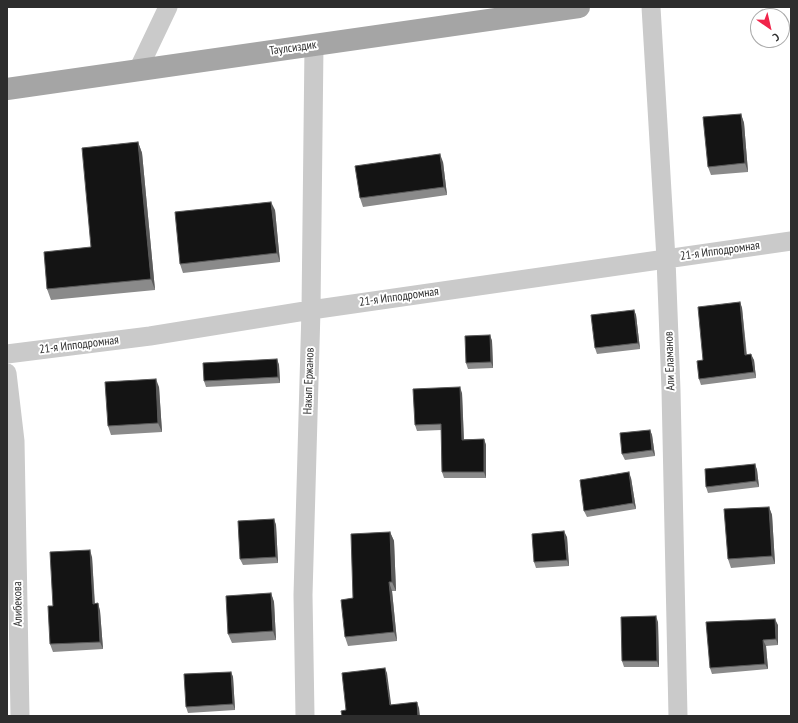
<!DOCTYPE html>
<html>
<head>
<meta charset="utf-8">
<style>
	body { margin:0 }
	#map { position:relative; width:798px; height:723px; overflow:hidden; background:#fff; font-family:"PT Sans Narrow",sans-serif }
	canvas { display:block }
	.frame { position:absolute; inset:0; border:8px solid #2d2d2d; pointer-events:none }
	.north { position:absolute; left:750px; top:8px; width:40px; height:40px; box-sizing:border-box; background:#fff; border:1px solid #ababab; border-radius:50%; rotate:146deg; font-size:11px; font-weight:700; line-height:16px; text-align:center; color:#2d2d2d }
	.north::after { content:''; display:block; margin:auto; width:14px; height:18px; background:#f0244a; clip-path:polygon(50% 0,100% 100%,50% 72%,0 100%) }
</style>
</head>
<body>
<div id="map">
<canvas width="798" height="723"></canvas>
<div class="frame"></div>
<div class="north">С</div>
</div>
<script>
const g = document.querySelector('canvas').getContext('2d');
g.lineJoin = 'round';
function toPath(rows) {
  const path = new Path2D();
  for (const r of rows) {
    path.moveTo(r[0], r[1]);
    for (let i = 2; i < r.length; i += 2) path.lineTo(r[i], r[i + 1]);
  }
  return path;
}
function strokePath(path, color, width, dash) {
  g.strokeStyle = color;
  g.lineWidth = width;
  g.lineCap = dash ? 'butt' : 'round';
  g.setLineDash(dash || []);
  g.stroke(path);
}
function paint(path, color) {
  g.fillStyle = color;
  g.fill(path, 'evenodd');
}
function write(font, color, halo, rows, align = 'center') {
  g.font = font + ' "PT Sans Narrow",sans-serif';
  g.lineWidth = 4;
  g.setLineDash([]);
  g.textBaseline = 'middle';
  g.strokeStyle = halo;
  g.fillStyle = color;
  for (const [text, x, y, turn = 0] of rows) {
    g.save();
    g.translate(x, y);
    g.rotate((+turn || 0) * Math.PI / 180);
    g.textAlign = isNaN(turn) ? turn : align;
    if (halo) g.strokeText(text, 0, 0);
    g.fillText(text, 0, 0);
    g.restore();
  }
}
strokePath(toPath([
	[651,7,666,259,671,390,678,716],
	[138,70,168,7],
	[7,354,150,336,311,310,791,241],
	[7,373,15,441,20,716],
	[305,716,303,595,311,310,314,45]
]), '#cacaca', 19);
strokePath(toPath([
	[7,89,579,7]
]), '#a5a5a5', 22);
paint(toPath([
	[741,114,744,123,748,172,711,175,708,167],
	[138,142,142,153,155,290,51,300,47,289,91,247],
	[443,162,447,195,363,207,360,198],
	[275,210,280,262,183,273,180,264],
	[740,302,742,308,747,355,754,360,756,378,701,385,699,379,703,360],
	[634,310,636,315,640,349,597,354,595,348],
	[490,335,492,341,493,368,468,369,466,363],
	[277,359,279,365,280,383,206,387,204,381],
	[159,387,162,432,111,435,108,426],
	[462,393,464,439,484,439,486,445,486,478,444,478,442,472,441,430,417,431,415,425],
	[650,430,652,435,655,456,625,460,622,454],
	[755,464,757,470,759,487,708,493,706,487],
	[631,478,636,509,587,517,584,511],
	[769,507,772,515,775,564,731,568,728,559],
	[274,519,276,525,278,563,243,565,240,559],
	[390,532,394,541,396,591,392,591,397,641,348,646,345,637,353,598],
	[567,537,569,566,536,568,534,562],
	[92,557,95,603,98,603,100,611,103,649,53,652,50,644,53,606],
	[271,593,274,602,276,640,232,643,228,634],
	[658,622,659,667,624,667,622,661],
	[778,625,778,645,766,646,768,669,712,674,710,668],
	[231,672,233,677,235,710,188,713,186,707]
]), '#8a8a8a');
paint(toPath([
	[741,114,744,123,748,172,745,163],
	[138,142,142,153,155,290,151,279],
	[440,154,443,162,447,195,444,187],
	[271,202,275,210,280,262,277,253],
	[740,302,742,308,747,361,745,355],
	[634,310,636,315,640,349,638,343],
	[490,335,492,341,493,368,491,362],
	[751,354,754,360,756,378,754,372],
	[277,359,279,365,280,383,278,377],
	[156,379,159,387,162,432,158,423],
	[460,387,462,393,464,445,462,440],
	[650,430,652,435,655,456,652,450],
	[484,439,486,445,486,478,484,472],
	[755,464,757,470,759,487,756,481],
	[629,472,631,478,636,509,633,503],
	[769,507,772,515,775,564,772,556],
	[274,519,276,525,278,563,276,557],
	[564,531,567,537,569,566,567,560],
	[390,532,394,541,396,591,392,582],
	[90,550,92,557,95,611,93,604],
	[389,582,392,591,397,641,394,632],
	[271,593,274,602,276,640,273,631],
	[98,603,100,611,103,649,100,642],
	[656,616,658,622,659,667,657,661],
	[775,619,778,625,778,645,776,639],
	[763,640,766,646,768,669,765,664],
	[385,668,387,673,392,711,390,705],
	[231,672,233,677,235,710,233,704],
	[417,702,419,708,420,716,418,716]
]), '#5a5a5a');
const building = toPath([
	[741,114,745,163,708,167,703,117,741,114],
	[138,142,151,279,47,289,44,252,91,247,82,148,138,142],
	[440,154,444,187,360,198,355,166,440,154],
	[271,202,277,253,180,264,175,212,271,202],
	[740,302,745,355,751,354,754,372,699,379,697,361,703,360,698,307,740,302],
	[634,310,638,343,595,348,591,315,634,310],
	[490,335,491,362,466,363,465,336,490,335],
	[277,359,278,377,204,381,203,363,277,359],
	[156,379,158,423,108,426,105,382,156,379],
	[460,387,462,440,484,439,484,472,442,472,441,424,415,425,413,389,460,387],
	[650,430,652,450,622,454,620,433,650,430],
	[755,464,756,481,706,487,705,469,755,464],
	[629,472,633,503,584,511,580,480,629,472],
	[769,507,772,556,728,559,724,509,769,507],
	[274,519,276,557,240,559,238,521,274,519],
	[564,531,567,560,534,562,532,534,564,531],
	[390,532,392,582,389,582,394,632,345,637,341,600,353,598,351,534,390,532],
	[90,550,93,604,98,603,100,642,50,644,48,606,53,606,50,552,90,550],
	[271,593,273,631,228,634,226,596,271,593],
	[656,616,657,661,622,661,621,617,656,616],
	[775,619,776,639,763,640,765,664,710,668,706,622,775,619],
	[385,668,390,705,417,702,418,716,342,716,341,711,346,710,342,673,385,668],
	[231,672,233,704,186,707,184,674,231,672]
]);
paint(building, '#141414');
strokePath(building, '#5a5a5a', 1);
write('12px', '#2d2d2d', '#fff', [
	["Таулсиздик",293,48,-8],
	["21-я Ипподромная",720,251,-8],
	["21-я Ипподромная",399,297,-8],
	["21-я Ипподромная",79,345,-7],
	["Али Еламанов",670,361,-92],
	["Накып Ержанов",309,381,-88],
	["Алибекова",18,604,-91]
]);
</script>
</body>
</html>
